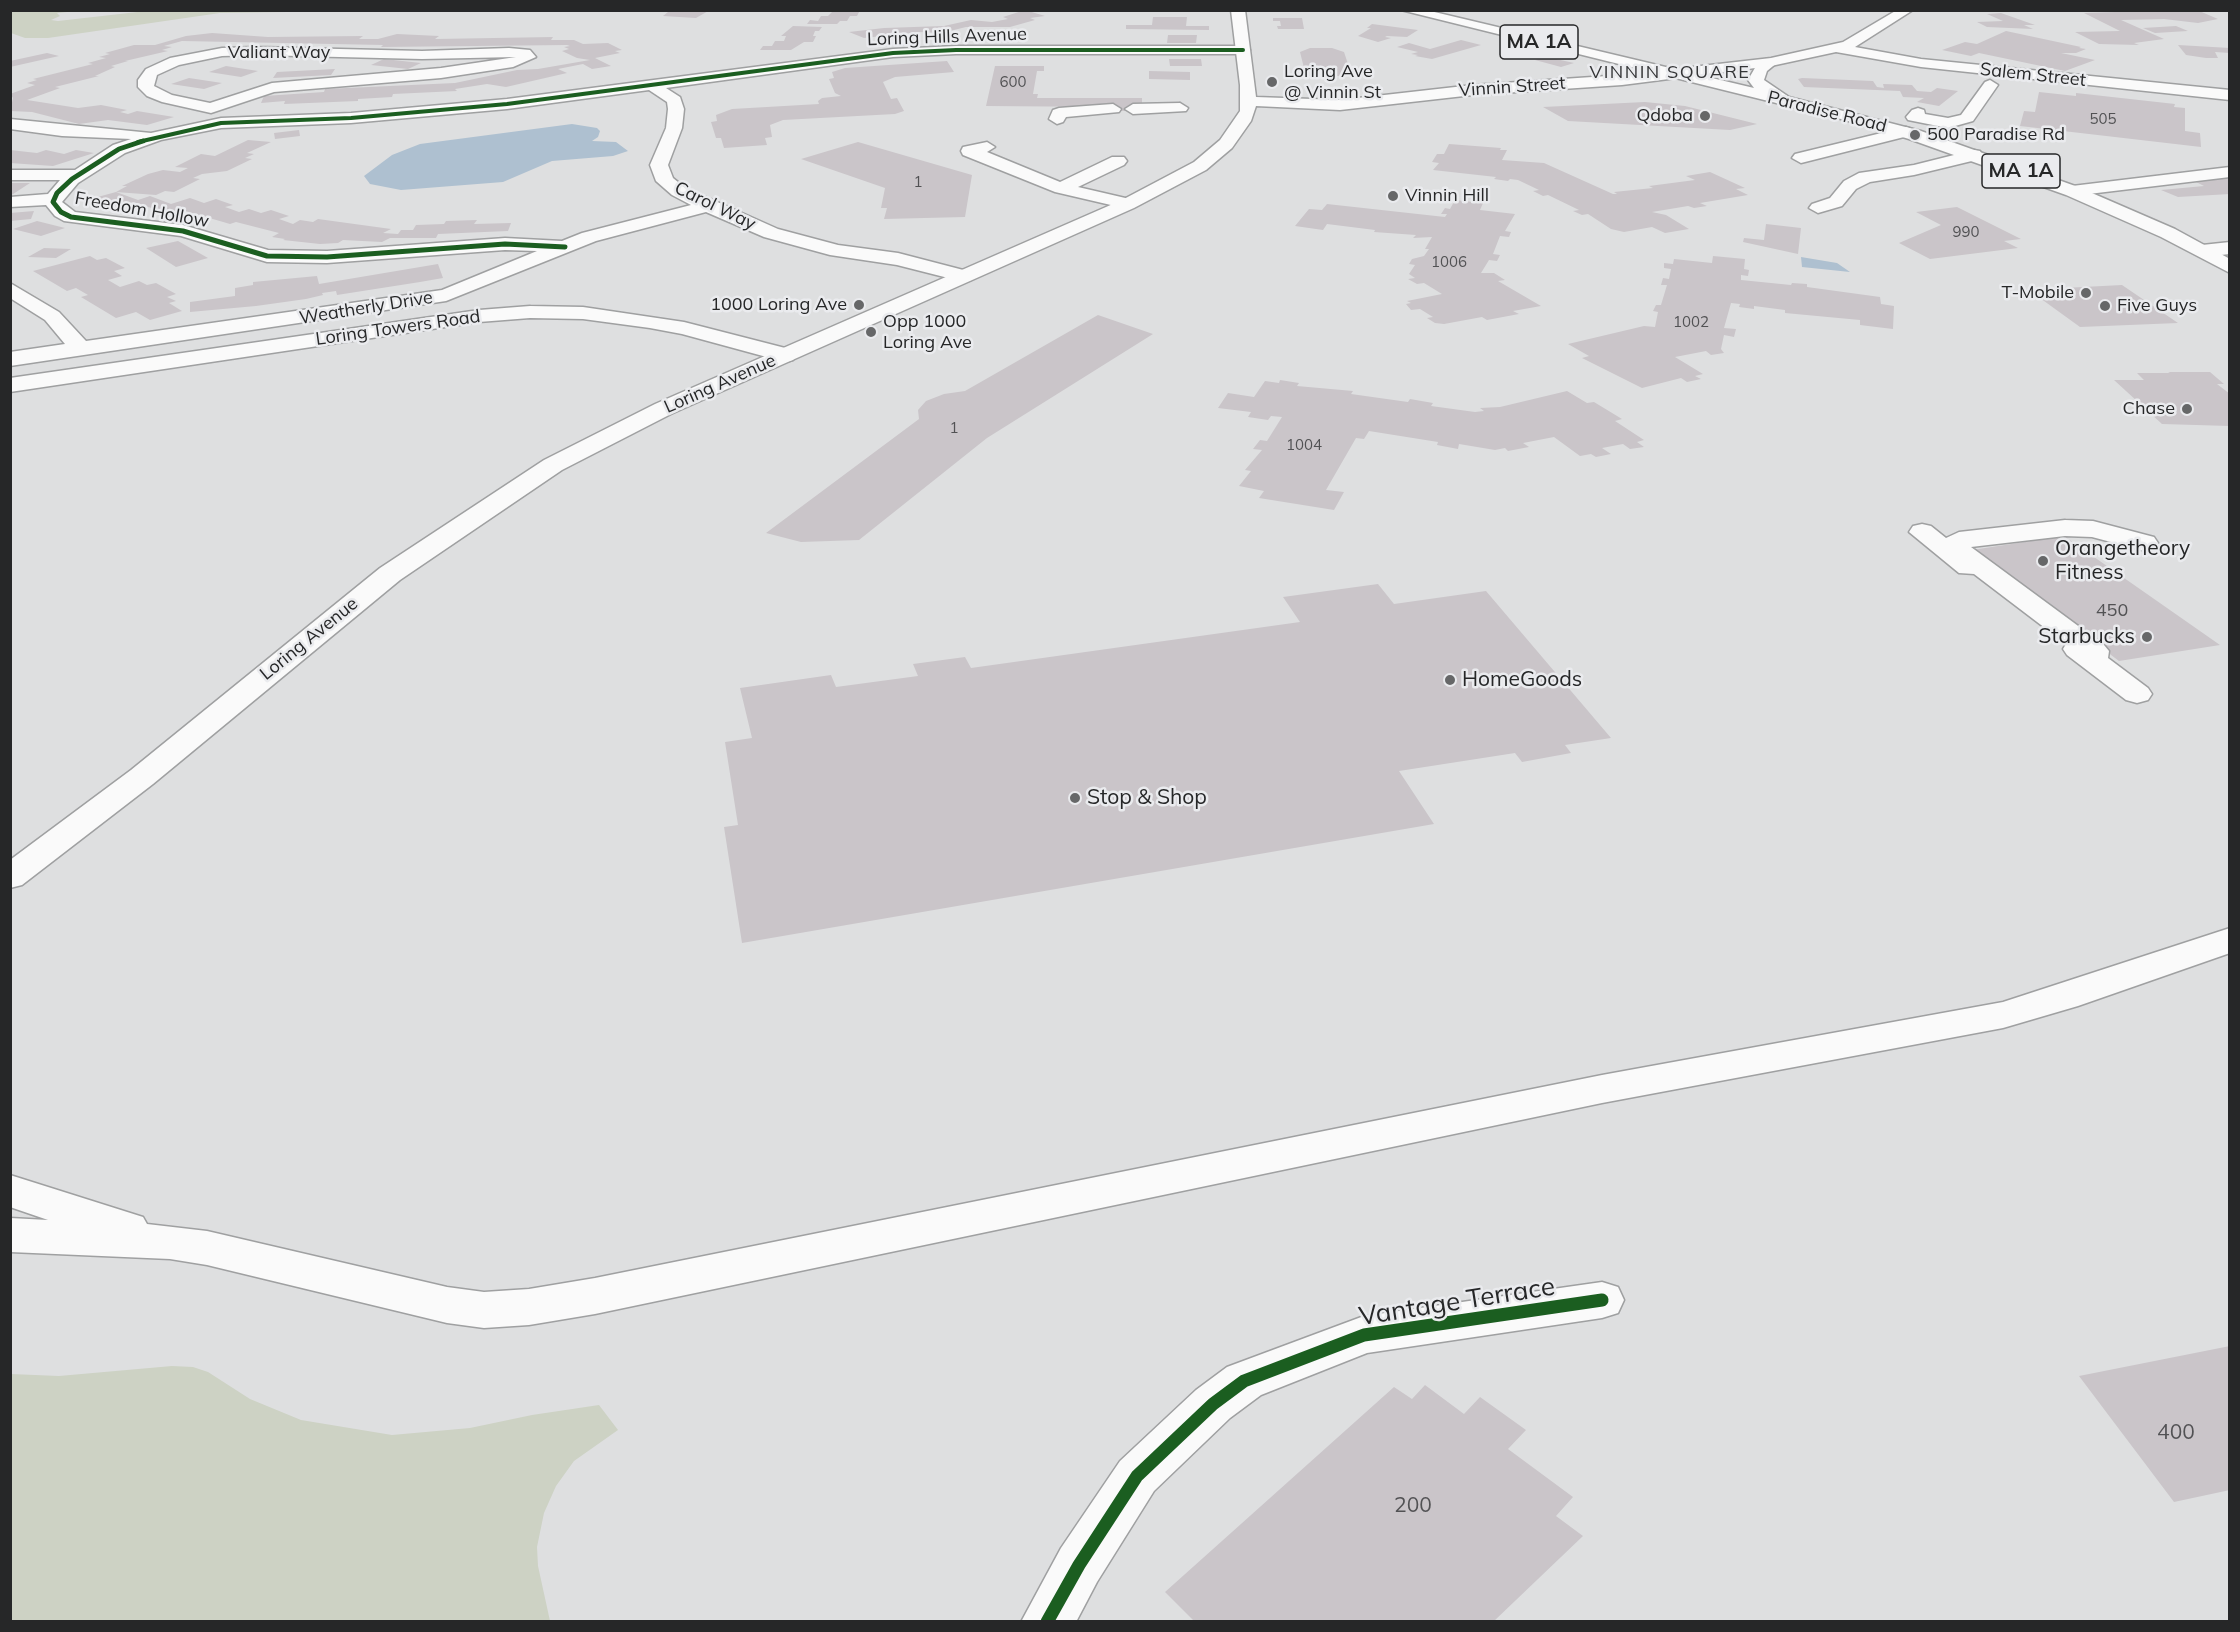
<!DOCTYPE html>
<html>
<head>
<meta charset="utf-8">
<style>
	body { margin:0 }
	#map { position:relative; width:2240px; height:1632px; overflow:hidden; background:#dedfe0; font-family:Mulish,sans-serif }
	canvas { display:block }
	.frame { position:absolute; inset:0; border:12px solid #262728; pointer-events:none }
</style>
</head>
<body>
<div id="map">
<canvas width="2240" height="1632"></canvas>
<div class="frame"></div>
</div>
<script>
const g = document.querySelector('canvas').getContext('2d');
g.lineJoin = 'round';
function paint(path, color) {
  g.fillStyle = color;
  g.fill(path, 'evenodd');
}
function toPath(rows) {
  const path = new Path2D();
  for (const r of rows) {
    path.moveTo(r[0], r[1]);
    for (let i = 2; i < r.length; i += 2) path.lineTo(r[i], r[i + 1]);
  }
  return path;
}
function strokePath(path, color, width, dash) {
  g.strokeStyle = color;
  g.lineWidth = width;
  g.lineCap = dash ? 'butt' : 'round';
  g.setLineDash(dash || []);
  g.stroke(path);
}
function write(font, color, halo, rows, align = 'center') {
  g.font = font + ' Mulish,sans-serif';
  g.lineWidth = 5;
  g.setLineDash([]);
  g.textBaseline = 'middle';
  g.strokeStyle = halo;
  g.fillStyle = color;
  for (const [text, x, y, turn = 0] of rows) {
    g.save();
    g.translate(x, y);
    g.rotate((+turn || 0) * Math.PI / 180);
    g.textAlign = isNaN(turn) ? turn : align;
    if (halo) g.strokeText(text, 0, 0);
    g.fillText(text, 0, 0);
    g.restore();
  }
}
paint(toPath([
	[155,10,352,10,353,11,220,13,48,38,25,38,11,33,11,11,77,11,57,13,60,16,51,20,58,21],
	[172,1366,193,1367,208,1372,250,1399,301,1420,392,1435,470,1428,532,1415,599,1405,618,1430,574,1461,556,1486,544,1513,537,1547,538,1566,550,1621,11,1621,11,1374,59,1376]
]), '#cdd2c4');
paint(toPath([
	[572,124,597,128,600,131,598,137,592,141,616,142,628,151,613,156,552,161,503,182,401,190,370,184,364,176,392,155,420,144],
	[1801,257,1837,263,1850,272,1802,267]
]), '#aec0d0');
paint(toPath([
	[666,10,710,10,696,18,663,16,668,12],
	[840,10,860,10,857,16,850,16,847,21,840,21,837,24,807,24,810,20,818,21,821,16,828,16,832,12],
	[1025,10,1045,16,1030,18,1035,20,1010,27,966,27,942,33,919,32,864,38,849,32,884,28,944,26,971,20,992,22,1008,19,1003,17],
	[2144,10,2197,10,2218,19,2198,23,2164,19,2121,20,2164,39,2134,43,2139,45,2099,44,2075,32,2120,31,2084,13,2146,11],
	[2001,13,2035,25,2024,25,2033,29,1987,27,1977,22,2003,21,1987,14],
	[1153,17,1187,17,1186,26,1209,26,1209,30,1126,29,1126,25,1152,25],
	[1273,18,1302,18,1304,29,1278,29,1277,26,1281,26,1280,21,1273,21],
	[1372,24,1418,30,1407,37,1387,36,1385,37,1391,38,1378,42,1358,36,1371,28,1367,28],
	[793,26,822,27,819,31,815,31,813,36,816,36,813,42,804,42,791,50,760,50,763,46,772,46,775,41,784,41,786,36,781,36],
	[2176,26,2188,31,2155,33,2143,28],
	[2006,31,2081,47,2079,48,2086,49,2076,53,2061,53,2095,60,2065,71,1979,53,1971,56,1942,50,1965,42,1977,44],
	[212,33,268,37,363,36,359,39,378,39,397,34,439,36,435,39,553,37,551,40,574,40,583,44,608,43,622,50,615,51,620,53,595,58,611,66,592,69,583,64,558,69,567,73,506,87,487,84,455,89,457,91,393,94,392,97,358,99,358,101,284,104,285,101,261,103,264,96,324,92,325,89,455,83,517,70,538,69,590,60,577,58,562,51,569,49,564,47,570,46,567,45,381,47,383,45,182,41,164,46,172,47,162,50,168,51,125,61,128,61,111,66,115,67,95,76,99,76,55,87,60,88,27,100,78,108,101,105,127,110,120,112,128,114,137,111,174,117,147,125,108,120,79,124,32,112,10,111,13,98,10,94,35,85,27,83,37,80,33,79,93,64,88,63,106,58,99,57,110,54,105,53,134,45,155,45,186,36],
	[1168,35,1197,35,1196,43,1167,43],
	[1461,40,1481,45,1432,59,1415,56,1418,55,1411,54,1418,52,1397,47,1409,43,1430,49],
	[2178,45,2230,48,2230,53,2215,52,2218,58,2206,58,2186,55],
	[1310,48,1332,48,1344,52,1352,76,1306,76,1300,52],
	[47,53,59,56,10,67,10,61],
	[1547,57,1574,63,1561,67,1535,60],
	[384,59,421,63,408,69,371,65],
	[1169,59,1201,59,1202,66,1170,66],
	[947,61,954,72,895,77,883,82,891,99,897,98,904,111,895,114,783,120,770,125,772,137,765,138,767,145,724,148,721,138,716,138,711,122,717,121,716,115,732,109,819,104,818,101,822,98,841,96,835,93,829,79,834,78,832,72,845,68],
	[226,66,258,71,241,77,209,72],
	[995,66,1044,66,1044,71,1037,71,1033,94,1038,94,1037,98,1142,98,1142,107,1133,111,1113,111,1113,107,986,106],
	[335,69,331,75,273,78,277,72],
	[1149,71,1190,72,1190,80,1149,79],
	[189,78,222,83,204,89,171,84],
	[1802,78,1873,81,1877,87,1884,88,1883,84,1912,85,1917,91,1931,92,1937,88,1958,91,1939,106,1917,102,1924,98,1903,97,1900,91,1804,87,1798,79],
	[2039,92,2076,96,2076,93,2175,104,2174,107,2185,108,2185,131,2200,133,2201,147,2020,126,2024,111,2035,112],
	[1645,102,1685,106,1757,124,1730,130,1568,121,1543,107],
	[299,130,300,136,275,139,274,133],
	[248,140,271,142,247,153,254,154,245,158,252,159,227,171,202,174,193,178,200,179,174,192,165,191,156,195,116,192,127,186,122,186,148,174,163,170,180,172,188,168,175,167,201,154,215,156],
	[858,142,972,175,965,217,884,219,887,208,881,208,885,188,801,159],
	[1449,144,1501,148,1500,150,1507,150,1502,160,1544,163,1613,194,1617,194,1614,192,1653,188,1649,186,1695,180,1686,176,1710,172,1745,188,1736,189,1748,195,1700,203,1707,206,1694,208,1688,206,1652,212,1666,215,1689,229,1665,233,1652,227,1624,232,1611,229,1588,214,1582,215,1573,211,1579,210,1548,195,1543,196,1533,191,1539,190,1518,180,1510,179,1508,181,1494,179,1496,177,1433,170,1439,163,1432,162,1437,154,1444,154],
	[10,150,37,153,46,150,64,154,76,150,94,153,53,166,10,163],
	[2230,178,2230,194,2178,197,2161,190,2204,186,2194,181],
	[10,183,30,183,10,196],
	[116,192,138,200,150,196,171,204,190,198,204,203,216,199,233,205,225,207,239,212,249,209,261,213,271,210,289,216,279,219,293,224,300,220,313,222,318,219,391,229,383,233,398,234,401,230,413,230,416,225,444,224,446,221,477,220,474,224,511,223,508,231,438,234,436,238,390,238,382,242,343,240,338,243,320,244,283,240,285,239,272,237,279,233,236,222,230,224,182,210,172,213,128,202,115,206,94,198],
	[1455,200,1483,203,1480,210,1515,214,1505,231,1511,232,1509,237,1500,236,1493,254,1500,255,1497,261,1489,260,1481,273,1494,273,1505,280,1498,281,1541,306,1513,311,1519,314,1487,320,1482,317,1444,324,1435,323,1427,318,1433,317,1420,309,1411,310,1406,304,1411,303,1407,301,1442,294,1424,283,1417,284,1408,279,1415,278,1409,274,1415,265,1409,264,1412,259,1424,256,1429,249,1425,249,1432,237,1413,238,1416,235,1374,232,1375,230,1327,224,1323,230,1295,226,1309,209,1322,210,1327,204,1445,217,1447,214,1441,214,1445,208,1450,209],
	[1957,207,2021,239,2004,241,2018,248,1930,259,1899,243,1941,225,1916,212],
	[34,211,31,219,10,221,10,213],
	[37,221,65,228,41,236,13,229],
	[1766,224,1801,228,1798,254,1743,242,1744,238,1764,240],
	[178,241,208,258,176,267,146,248],
	[44,248,71,249,56,258,28,257],
	[90,256,97,260,106,258,125,268,114,271,122,276,108,280,120,287,139,281,147,285,156,283,176,294,167,297,176,301,169,303,182,311,150,320,136,312,116,318,81,297,88,295,76,288,67,291,33,271],
	[1713,256,1745,259,1744,269,1749,270,1748,276,1741,275,1741,280,1791,285,1792,283,1807,284,1807,287,1880,297,1881,304,1894,306,1893,329,1860,325,1860,320,1785,313,1785,310,1754,306,1754,309,1739,307,1740,304,1731,303,1724,328,1736,329,1734,337,1724,335,1721,349,1724,353,1711,355,1706,351,1675,357,1703,374,1695,376,1701,379,1687,382,1681,378,1642,388,1582,358,1589,356,1568,344,1644,326,1655,327,1658,312,1653,311,1656,305,1661,305,1667,285,1661,285,1663,278,1669,279,1671,269,1664,268,1664,263,1673,264,1674,259,1712,263],
	[438,264,443,278,420,282,337,295,336,291,322,293,323,295,306,299,256,306,190,312,190,302,235,296,235,288,253,285,253,282,317,276,319,284],
	[2122,285,2178,323,2080,327,2033,293,2064,288],
	[1098,315,1153,334,987,438,859,540,801,542,766,533,919,419,918,410,926,401,944,394,965,391],
	[2168,372,2210,372,2224,384,2217,384,2230,394,2230,426,2162,424,2114,380,2144,380,2137,373,2170,373],
	[1280,380,1299,383,1297,386,1353,391,1351,394,1408,402,1410,399,1433,403,1431,406,1475,412,1484,411,1480,408,1500,407,1567,391,1587,403,1594,402,1622,419,1615,421,1644,440,1637,442,1644,447,1630,449,1623,444,1602,448,1611,454,1596,457,1591,454,1580,456,1554,437,1523,443,1529,447,1508,451,1505,448,1495,450,1459,444,1458,449,1437,445,1438,442,1369,431,1364,439,1356,438,1326,490,1344,492,1334,510,1259,498,1264,491,1239,486,1251,471,1245,470,1262,450,1253,449,1260,440,1267,441,1282,417,1271,416,1268,420,1248,417,1251,412,1218,408,1228,393,1254,397,1265,381,1279,383],
	[2064,536,2220,645,2119,661,1972,550],
	[1378,584,1394,604,1486,591,1611,738,1565,745,1571,753,1522,762,1515,753,1399,771,1434,824,742,943,724,827,738,825,725,742,752,738,740,688,831,675,836,687,918,676,913,664,965,657,971,668,1300,622,1283,597],
	[2230,1346,2230,1490,2174,1502,2079,1376],
	[1425,1385,1464,1414,1480,1397,1526,1430,1508,1449,1573,1497,1556,1516,1583,1536,1493,1622,1195,1622,1165,1592,1394,1387,1412,1399]
]), '#cac5c9');
const minor = toPath([
	[956,46,1243,46,1250,50,1243,54,956,54,893,57,666,88,680,97,684,109,682,128,668,165,673,178,684,187,778,229,838,245,898,253,971,272,974,276,971,280,964,282,897,265,830,255,764,237,706,212,596,241,446,301,10,366,10,352,65,344,45,320,10,298,10,283,59,312,86,341,442,290,537,251,505,250,327,263,267,262,181,236,64,221,55,216,46,205,10,207,10,197,48,194,60,180,10,180,10,170,75,170,113,145,131,139,62,136,10,129,10,119,151,133,221,118,351,113,507,99,893,49,956,46],
	[649,90,667,102,668,109,666,128,650,165,656,181,672,195,691,205,582,233,562,241,505,238,327,251,268,250,183,225,75,212,62,202,78,183,125,153,161,140,221,128,351,123,507,109,649,90],
	[257,47,422,51,509,48,530,50,536,57,513,67,441,78,274,92,211,113,162,102,147,96,138,87,138,80,146,69,170,58,222,48,257,47],
	[257,55,422,59,516,57,441,68,272,83,210,103,172,95,154,86,157,75,179,65,222,56,257,55],
	[1990,80,1998,85,1973,121,1948,128,1908,120,1906,117,1912,110,1918,108,1924,110,1925,114,1948,118,1961,115,1985,82,1990,80],
	[1180,103,1188,108,1186,111,1133,114,1125,109,1133,104,1180,103],
	[1113,104,1121,109,1119,112,1066,117,1063,122,1057,124,1049,119,1053,110,1059,108,1113,104],
	[1906,127,1912,129,1914,132,1912,135,1801,163,1792,158,1795,154,1906,127],
	[987,142,995,147,987,152,1060,182,1112,157,1124,157,1127,161,1124,165,1078,187,1134,200,1137,204,1128,209,1055,192,963,155,961,151,963,147,987,142],
	[1974,150,1980,151,1982,155,1980,159,1914,175,1870,182,1856,189,1842,206,1818,213,1809,208,1812,204,1830,198,1844,181,1859,173,1914,165,1974,150],
	[2230,167,2230,177,2072,196,2063,191,2072,186,2230,167],
	[2230,242,2230,254,2202,257,2192,251,2202,245,2230,242],
	[530,306,583,307,684,322,793,350,796,355,793,360,785,362,682,334,650,328,583,319,530,318,479,322,10,392,10,378,479,310,530,306],
	[2065,520,2093,521,2154,537,2158,543,2154,549,2145,551,2092,537,2065,536,1971,547,2104,645,2109,651,2108,658,2148,688,2152,694,2148,700,2137,703,2126,700,2067,655,2063,649,2066,644,1974,574,1959,573,1909,532,1913,526,1922,524,1931,526,1946,538,1959,532,2065,520],
	[2230,928,2230,953,2078,1006,2003,1028,1602,1103,595,1314,529,1325,484,1328,447,1323,207,1265,170,1259,10,1252,10,1218,48,1220,10,1207,10,1175,143,1217,147,1224,207,1231,447,1287,484,1292,529,1289,595,1278,1602,1075,2003,1002,2230,928],
	[1602,1282,1618,1287,1624,1300,1618,1313,1602,1318,1367,1353,1261,1395,1230,1418,1154,1491,1097,1582,1076,1622,1021,1622,1061,1548,1120,1461,1196,1390,1227,1367,1364,1316,1602,1282]
]);
const major = toPath([
	[1231,10,1245,10,1256,97,1340,100,1473,85,1622,75,1771,58,1843,42,1897,10,1913,10,1855,47,1921,59,2230,90,2230,100,1921,67,1836,52,1771,66,1622,85,1473,95,1340,110,1256,106,1251,121,1232,148,1206,170,1134,208,671,414,562,470,400,580,153,784,22,885,10,888,10,860,131,770,380,568,544,460,655,404,1122,200,1194,162,1220,140,1240,111,1240,85,1231,10]
]);
const highway = toPath([
	[1401,10,1426,10,1754,88,1748,80,1756,66,1766,59,1776,59,1778,62,1767,71,1764,80,1789,97,1921,131,2078,187,2175,229,2230,259,2230,273,2161,237,2066,195,1909,139,1845,120,1401,10]
]);
strokePath(minor, '#9fa0a1', 3);
strokePath(major, '#9fa0a1', 3);
strokePath(highway, '#9fa0a1', 3);
paint(minor, '#fafafa');
paint(major, '#fafafa');
paint(highway, '#fafafa');
strokePath(toPath([
	[138,142,221,123,351,118,507,104,893,53,956,50,1243,50]
]), '#1b5e20', 4);
strokePath(toPath([
	[143,141,119,149,72,179,57,193,53,202,61,212,71,217,183,231,267,256,327,257,505,244,565,247]
]), '#1b5e20', 5);
strokePath(toPath([
	[1047,1622,1079,1565,1137,1476,1213,1404,1244,1381,1364,1335,1602,1300]
]), '#1b5e20', 13);
for (const [x, y, r, color] of [
	[1272,82,6,"#666768"],
	[1705,116,6,"#666768"],
	[1915,135,6,"#666768"],
	[1393,196,6,"#666768"],
	[2086,293,6,"#666768"],
	[859,305,6,"#666768"],
	[2105,306,6,"#666768"],
	[871,332,6,"#666768"],
	[2187,409,6,"#666768"],
	[2043,561,6,"#666768"],
	[2147,637,6,"#666768"],
	[1450,680,6,"#666768"],
	[1075,798,6,"#666768"]
]) {
  const dot = new Path2D();
  dot.arc(x, y, r, 0, 2 * Math.PI);
  g.fillStyle = color;
  g.fill(dot);
  strokePath(dot, '#eaebee', 2);
}
write('15px', '#525254', null, [
	["600",1013,82],
	["505",2103,119],
	["1",918,182],
	["990",1966,232],
	["1006",1449,262],
	["1002",1691,322],
	["1",954,428],
	["1004",1304,445]
]);
write('18px', '#262728', '#eaebee', [
	["Loring Hills Avenue",947,37,-2],
	["Valiant Way",279,53],
	["Salem Street",2033,75,6],
	["Vinnin Street",1512,87,-4],
	["Paradise Road",1827,112,14],
	["Carol Way",715,206,26],
	["Freedom Hollow",142,210,10],
	["Weatherly Drive",366,308,-9],
	["Loring Towers Road",398,328,-8],
	["Loring Avenue",720,384,-24],
	["Loring Avenue",309,639,-39]
]);
write('18px', '#262728', '#eaebee', [
	["Loring Ave",1284,72],
	["@ Vinnin St",1284,93],
	["Qdoba",1693,116,"right"],
	["500 Paradise Rd",1927,135],
	["Vinnin Hill",1405,196],
	["T-Mobile",2074,293,"right"],
	["1000 Loring Ave",847,305,"right"],
	["Five Guys",2117,306],
	["Opp 1000",883,322],
	["Loring Ave",883,343],
	["Chase",2175,409,"right"]
], 'left');
g.letterSpacing = '1.5px';
write('18px', '#343537', '#eaebee', [
	["VINNIN SQUARE",1670,73]
]);
g.letterSpacing = '0px';
write('18px', '#525254', null, [
	["450",2112,611]
]);
for (const [x, y, w] of [
	[1539,42,78],
	[2021,171,78]
]) {
  const box = new Path2D();
  box.roundRect(x - w / 2, y - 17, w, 34, 4.5);
  g.fillStyle = '#eaebee';
  g.fill(box);
  strokePath(box, '#262728', 1.5);
}
write('bold 20px', '#262728', null, [
	["MA 1A",1539,42],
	["MA 1A",2021,171]
]);
write('21px', '#262728', '#eaebee', [
	["Orangetheory",2055,549],
	["Fitness",2055,573],
	["Starbucks",2135,637,"right"],
	["HomeGoods",1462,680],
	["Stop & Shop",1087,798]
], 'left');
write('21px', '#525254', null, [
	["400",2176,1433],
	["200",1413,1506]
]);
write('26px', '#262728', '#eaebee', [
	["Vantage Terrace",1457,1302,-9]
]);
</script>
</body>
</html>
